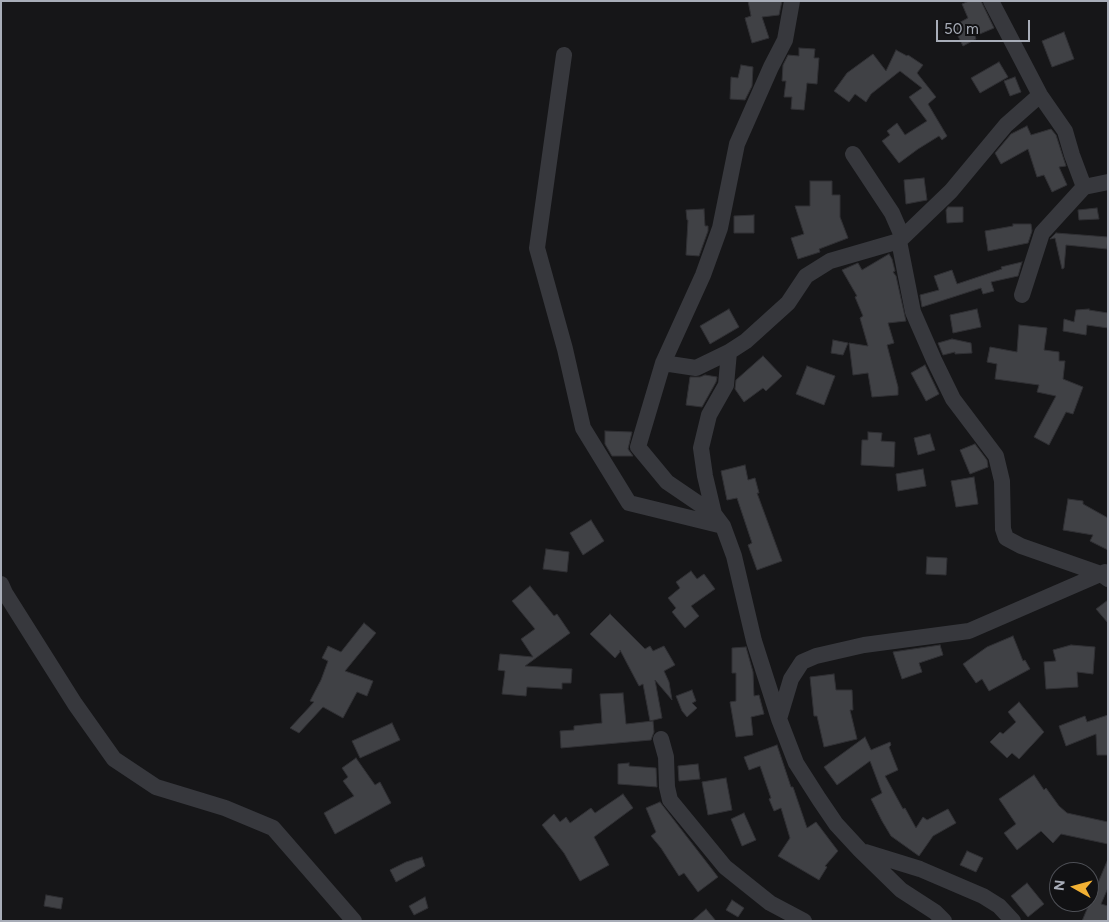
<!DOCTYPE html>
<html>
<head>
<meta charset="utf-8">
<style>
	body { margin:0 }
	#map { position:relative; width:1109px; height:922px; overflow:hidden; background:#161618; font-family:Figtree,sans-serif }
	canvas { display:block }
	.frame { position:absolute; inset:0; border:2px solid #a8adb8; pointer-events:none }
	.north { position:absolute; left:1049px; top:862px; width:50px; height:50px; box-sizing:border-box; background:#111113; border:1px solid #4d4f55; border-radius:50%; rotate:277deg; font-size:14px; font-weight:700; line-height:20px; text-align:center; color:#a8adb8 }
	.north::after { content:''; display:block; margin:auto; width:18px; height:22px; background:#f2b134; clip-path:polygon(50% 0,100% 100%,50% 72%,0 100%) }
	.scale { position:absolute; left:936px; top:20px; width:94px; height:22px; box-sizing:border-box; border:2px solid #a8adb8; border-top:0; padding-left:6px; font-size:15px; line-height:18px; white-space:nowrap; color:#a8adb8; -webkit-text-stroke:4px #111113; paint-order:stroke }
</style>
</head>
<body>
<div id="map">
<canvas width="1109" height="922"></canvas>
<div class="frame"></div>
<div class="north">N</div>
<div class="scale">50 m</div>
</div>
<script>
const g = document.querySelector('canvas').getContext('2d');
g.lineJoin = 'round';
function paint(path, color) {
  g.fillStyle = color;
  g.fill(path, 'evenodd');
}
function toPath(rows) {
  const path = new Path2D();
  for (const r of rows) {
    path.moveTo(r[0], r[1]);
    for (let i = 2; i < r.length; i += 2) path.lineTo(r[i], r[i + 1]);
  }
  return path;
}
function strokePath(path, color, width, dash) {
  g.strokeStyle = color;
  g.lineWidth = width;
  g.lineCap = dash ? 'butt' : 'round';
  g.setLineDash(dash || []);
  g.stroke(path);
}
const building = toPath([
	[748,1,782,1,779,15,762,17,769,38,752,43,745,18,751,16,748,1],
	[969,1,981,1,994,28,975,36,976,39,963,46,953,26,968,18,962,4,969,1],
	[1064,32,1074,59,1052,67,1042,41,1064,32],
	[799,48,815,49,814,58,819,58,817,84,807,83,804,110,791,109,792,97,784,97,786,81,782,81,783,65,788,55,799,56,799,48],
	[896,50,907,56,908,55,923,65,917,73,936,97,928,104,947,136,942,140,939,136,918,149,899,163,882,141,890,135,887,131,897,123,905,135,927,121,909,97,922,88,900,71,871,94,866,102,855,94,849,102,834,91,847,73,873,54,886,71,896,50],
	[999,62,1008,77,980,93,971,78,999,62],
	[741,65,753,67,752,86,745,100,730,99,731,77,738,78,741,65],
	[1015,77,1021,92,1010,96,1004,81,1015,77],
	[1027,126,1031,135,1051,129,1056,135,1066,166,1059,167,1067,185,1052,192,1044,175,1037,177,1028,149,1001,164,995,153,1011,134,1027,126],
	[924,178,927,200,906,204,904,180,924,178],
	[810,181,832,181,832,195,840,195,840,217,848,238,819,249,820,252,798,259,791,238,804,234,795,206,810,206,810,181],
	[948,207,963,207,963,222,947,223,946,210,948,207],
	[1097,208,1099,219,1079,220,1078,210,1097,208],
	[704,209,705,226,708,226,708,231,699,256,686,255,688,220,687,220,686,210,704,209],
	[754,215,754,233,734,233,734,216,754,215],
	[1013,224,1031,224,1032,231,1028,243,988,251,985,231,1013,226,1013,224],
	[1056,233,1108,237,1107,249,1066,245,1064,268,1062,269,1055,238,1050,239,1056,233],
	[889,254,892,259,895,271,893,272,896,276,906,321,888,323,894,343,887,345,898,387,898,395,872,397,868,373,853,375,849,343,868,346,860,318,863,316,855,297,857,296,842,270,858,263,862,270,889,254],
	[1022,262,1018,276,991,282,994,291,983,294,981,288,922,307,920,295,939,290,934,276,952,270,957,284,1002,269,1001,267,1022,262],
	[729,309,739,327,710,344,700,326,729,309],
	[977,309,981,327,953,333,950,315,977,309],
	[1089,309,1089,310,1108,313,1108,328,1087,325,1086,335,1063,331,1064,319,1074,322,1076,310,1089,309],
	[1019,325,1047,328,1044,350,1059,352,1059,361,1065,361,1063,379,1083,387,1073,414,1066,412,1049,445,1034,437,1056,396,1037,392,1039,385,995,379,997,364,987,362,990,347,1017,352,1019,325],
	[952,339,971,343,972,353,955,354,955,352,943,355,938,343,952,339],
	[833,340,848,343,843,355,831,353,833,340],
	[763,356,782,376,766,391,763,388,744,402,735,389,736,380,763,356],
	[925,365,939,394,926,401,911,373,925,365],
	[807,366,835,376,824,405,796,394,807,366],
	[705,375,717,377,716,382,702,407,686,405,690,377,700,377,705,375],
	[605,431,632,432,628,449,633,456,612,456,605,444,605,431],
	[868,432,882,433,881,441,895,442,894,467,861,465,862,440,868,440,868,432],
	[930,434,935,450,918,455,914,438,930,434],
	[975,444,987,460,988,467,970,474,960,450,975,444],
	[745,465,748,480,755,478,759,493,757,493,782,561,757,570,748,545,752,543,737,498,727,500,721,471,745,465],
	[923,469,926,486,898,491,896,474,923,469],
	[974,477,978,504,956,507,951,481,974,477],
	[1068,499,1083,501,1083,504,1108,518,1108,550,1090,541,1093,535,1063,530,1068,499],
	[591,520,604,541,583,555,570,533,591,520],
	[546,549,569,552,567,572,543,569,546,549],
	[927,557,947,558,946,575,926,574,927,557],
	[691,571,697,579,704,574,715,589,691,606,699,616,685,628,672,612,676,608,668,598,680,588,676,582,691,571],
	[530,586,554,616,557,614,570,633,525,666,572,669,571,683,562,683,562,689,527,687,526,696,502,694,505,671,498,670,500,654,533,657,521,639,535,629,512,601,530,586],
	[1108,600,1108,623,1096,609,1108,600],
	[610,614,645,649,650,646,653,651,664,646,675,665,664,671,669,682,672,700,655,680,662,718,650,721,643,684,639,686,620,650,620,652,615,658,590,634,610,614],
	[364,623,376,633,345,671,373,681,367,696,357,692,343,718,323,707,299,733,290,728,314,702,310,701,321,680,328,661,322,658,328,646,341,652,364,623],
	[1013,636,1023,661,1025,660,1030,669,989,691,982,679,976,683,963,664,987,647,1013,636],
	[940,645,943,655,919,663,922,672,902,679,893,652,940,645],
	[1071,645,1095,647,1093,674,1077,672,1078,687,1046,689,1044,662,1056,661,1053,650,1071,645],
	[746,647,753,672,754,696,759,695,764,714,751,717,753,735,736,737,730,702,736,701,736,673,732,673,732,648,746,647],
	[834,674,836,690,852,690,853,710,850,710,857,739,824,747,817,716,814,716,810,677,834,674],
	[692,690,696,701,692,703,697,708,687,717,682,711,676,696,692,690],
	[623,693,626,724,653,721,654,732,651,740,561,748,560,731,574,730,574,726,602,723,600,694,623,693],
	[1019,702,1044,732,1019,759,1012,753,1007,758,990,742,1000,732,1003,734,1016,722,1008,712,1019,702],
	[1108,715,1108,755,1097,755,1096,734,1066,746,1059,726,1085,716,1087,722,1108,715],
	[392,723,400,740,360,758,352,741,392,723],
	[865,737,871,750,890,742,891,745,889,747,898,770,885,776,903,809,905,808,916,828,923,817,927,820,948,809,956,823,933,836,919,856,891,836,882,821,871,799,882,793,870,761,837,785,824,767,865,737],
	[777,745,791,787,793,787,807,828,816,822,838,851,825,866,827,867,819,880,778,856,790,838,781,808,774,811,769,799,771,798,760,766,749,770,744,757,777,745],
	[356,758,375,785,380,782,391,803,335,834,324,813,354,796,343,781,348,777,342,768,356,758],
	[629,763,629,766,656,768,657,787,618,784,618,764,629,763],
	[698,764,700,779,679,781,678,766,698,764],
	[1034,775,1044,790,1046,788,1059,806,1067,813,1108,822,1108,844,1061,834,1053,843,1041,831,1017,850,1004,833,1016,824,999,799,1034,775],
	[726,778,732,810,708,815,702,782,726,778],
	[623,794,633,808,594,837,609,865,580,881,564,853,542,825,554,814,560,822,566,817,570,823,591,808,595,813,623,794],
	[660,802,718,877,698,892,684,873,679,876,661,848,651,836,656,832,646,808,660,802],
	[744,813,756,840,742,846,731,819,744,813],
	[967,851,983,858,976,872,960,865,967,851],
	[422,857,425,866,396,882,390,870,406,862,422,857],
	[1108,859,1108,888,1101,904,1108,906,1108,921,1082,921,1108,859],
	[1027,883,1044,904,1028,917,1011,896,1027,883],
	[46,895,63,898,61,909,44,906,46,895],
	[425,897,428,908,414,915,409,906,425,897],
	[732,900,744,908,738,917,726,910,732,900],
	[706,909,716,921,692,921,706,909]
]);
paint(building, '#404145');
strokePath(building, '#303034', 1);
strokePath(toPath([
	[792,1,785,40,771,67,737,144,720,228,703,275,663,363,638,447,667,482,714,514,723,526,734,556,754,641,779,719,796,763,819,799,836,824,860,850,901,890,935,912,944,921],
	[991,1,1040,95,1065,131,1072,155,1084,187],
	[564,55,537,248,565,349,583,428,629,503,723,526],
	[853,154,892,213,902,236,899,241,913,312,934,360,953,399,996,456,1002,481,1003,529,1006,538,1021,546,1101,574,1108,579],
	[1022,295,1042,233,1084,187,1108,182],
	[663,363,696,368,729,352,746,341,788,303,806,276,830,261,899,241,951,191,1006,125,1040,95],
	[714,514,705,476,701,448,709,415,726,385,729,352],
	[1,584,5,593,75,704,114,759,156,787,225,808,273,828,354,921],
	[779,719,791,679,802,662,816,656,864,645,969,631,1105,572],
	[661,739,666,757,667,787,670,800,725,867,770,903,804,921],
	[865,852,920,869,983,896,999,906,1013,921]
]), '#37383d', 16);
</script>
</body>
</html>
